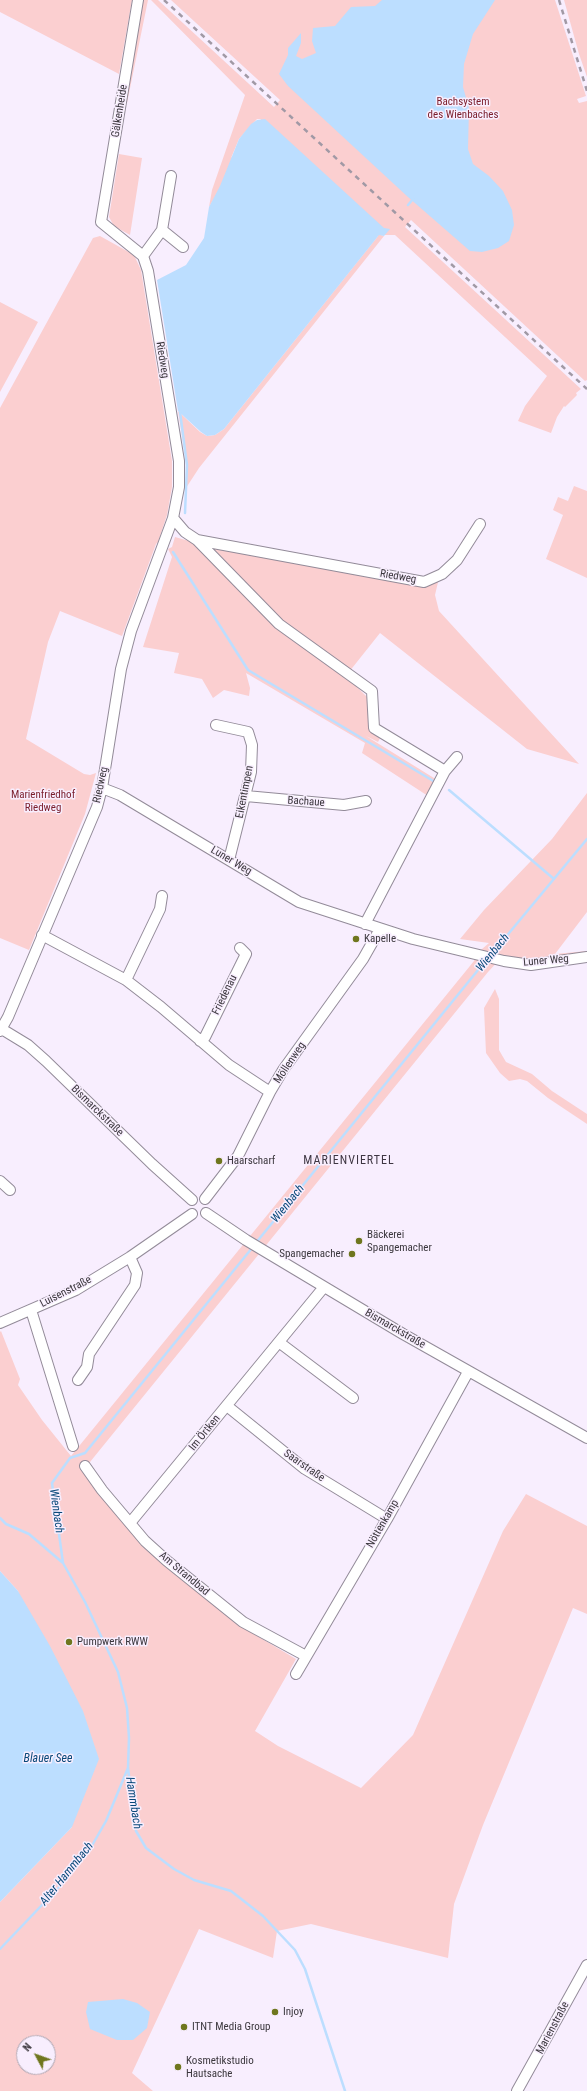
<!DOCTYPE html>
<html>
<head>
<meta charset="utf-8">
<style>
	body { margin:0 }
	#map { position:relative; width:587px; height:2091px; overflow:hidden; background:#f8eefe; font-family:"Roboto Condensed",sans-serif }
	canvas { display:block }
	.north { position:absolute; left:16px; top:2035px; width:40px; height:40px; box-sizing:border-box; background:#f8eefe; border:1px solid #aca5b1; border-radius:50%; rotate:311deg; font-size:11px; font-weight:700; line-height:16px; text-align:center; color:#3b373d }
	.north::after { content:''; display:block; margin:auto; width:14px; height:18px; background:#6f761e; clip-path:polygon(50% 0,100% 100%,50% 72%,0 100%) }
</style>
</head>
<body>
<div id="map">
<canvas width="587" height="2091"></canvas>
<div class="north">N</div>
</div>
<script>
const g = document.querySelector('canvas').getContext('2d');
g.lineJoin = 'round';
function paint(path, color) {
  g.fillStyle = color;
  g.fill(path, 'evenodd');
}
function toPath(rows) {
  const path = new Path2D();
  for (const r of rows) {
    path.moveTo(r[0], r[1]);
    for (let i = 2; i < r.length; i += 2) path.lineTo(r[i], r[i + 1]);
  }
  return path;
}
function strokePath(path, color, width, dash) {
  g.strokeStyle = color;
  g.lineWidth = width;
  g.lineCap = dash ? 'butt' : 'round';
  g.setLineDash(dash || []);
  g.stroke(path);
}
function write(font, color, halo, rows, align = 'center') {
  g.font = font + ' "Roboto Condensed",sans-serif';
  g.lineWidth = 3;
  g.setLineDash([]);
  g.textBaseline = 'middle';
  g.strokeStyle = halo;
  g.fillStyle = color;
  for (const [text, x, y, turn = 0] of rows) {
    g.save();
    g.translate(x, y);
    g.rotate((+turn || 0) * Math.PI / 180);
    g.textAlign = isNaN(turn) ? turn : align;
    if (halo) g.strokeText(text, 0, 0);
    g.fillText(text, 0, 0);
    g.restore();
  }
}
paint(toPath([
	[0,0,132,0,119,74,0,12],
	[142,0,148,0,127,103,127,90],
	[151,0,158,0,274,107,280,100,171,0,555,0,586,96,577,99,579,103,587,101,587,380,585,381,411,220,405,227,581,389,576,393,577,395,565,407,564,406,557,417,551,433,518,421,525,406,547,376,395,235,381,235,384,236,199,468,186,488,186,461,178,411,200,432,207,436,215,435,224,429,378,236,188,269,210,228,215,197,209,207,212,190,245,95],
	[257,119,261,119,231,158,239,139],
	[564,0,587,0,587,77,579,54],
	[119,154,142,158,130,235,114,226,109,217],
	[100,236,134,255,141,270,172,461,172,487,167,515,158,542,156,544,122,636,60,611,48,642,26,739,84,774,90,775,96,773,85,814,29,950,0,938,0,408,93,238],
	[0,302,38,322,0,392],
	[574,486,587,491,587,578,546,559,563,515,553,510,558,497,568,501],
	[175,537,196,543,278,625,350,680,377,707,381,736,378,742,366,736,442,783,428,796,362,753,365,743,246,673,250,688,249,696,224,690,213,698,202,679,174,673,179,653,143,647,172,557,168,549,172,547],
	[205,545,424,584,439,578,435,595,439,611,579,764,527,749,380,633,349,672,281,622],
	[587,793,587,912,555,954,587,951,587,953,526,961,501,958,488,972,90,1462,82,1470,142,1546,242,1627,296,1659,255,1731,278,1746,361,1788,413,1735,503,1531,526,1494,587,1526,587,1614,573,1608,483,1825,454,1904,448,1958,311,1924,277,1931,273,1958,199,1929,132,2073,153,2091,0,2091,0,1902,72,1827,18,1591,0,1571,0,1332,1,1331,18,1374,20,1379,18,1385,42,1420,71,1456,474,961,475,955,489,943,460,939,484,910,552,839],
	[24,2043,48,2043,48,2067,24,2067],
	[495,989,499,999,499,1050,506,1062,532,1074,552,1091,587,1114,587,1124,548,1098,527,1081,520,1079,509,1081,500,1073,486,1053,484,1008]
]), '#fbcfd0');
paint(toPath([
	[382,0,495,0,473,34,464,64,463,87,469,108,468,149,473,164,489,176,503,191,512,210,514,225,509,241,498,248,482,252,470,251,408,197,288,86,279,74,288,55,288,48,301,33,301,43,296,56,302,59,316,53,312,41,313,28,335,26,351,7,375,6],
	[265,119,384,228,390,229,384,236,379,235,224,429,215,435,207,436,201,432,178,411,157,280,186,265,204,238,209,207,220,186,239,139,251,124,257,120],
	[0,1571,18,1591,50,1646,83,1711,99,1759,72,1827,0,1902],
	[123,1999,137,2003,150,2012,147,2028,133,2040,117,2040,90,2029,86,2012,88,2002]
]), '#bcdeff');
strokePath(toPath([
	[408,205,413,199],
	[181,411,180,412,187,465,185,513],
	[173,552,248,670,435,782],
	[449,790,554,879],
	[490,956,587,839],
	[255,1244,487,959],
	[0,1518,6,1524,29,1534,63,1563,85,1602,118,1672,127,1708,129,1738,128,1768,136,1831,146,1848,174,1869,194,1880,231,1891,263,1916,295,1950,305,1969,345,2091],
	[63,1563,52,1483,70,1458,85,1453,252,1248],
	[0,1949,62,1884,90,1849,106,1821,128,1768]
]), '#bcdeff', 2.5);
const street = toPath([
	[162,230,183,247],
	[143,256,162,230,171,176],
	[173,518,185,532,197,540,279,624,372,691,374,728,445,771],
	[197,540,424,582,442,574,457,560,480,524],
	[216,725,248,732,252,745,251,772,229,860],
	[102,788,120,795,299,902,413,939,504,961,531,965,587,957],
	[246,796,344,805,366,801],
	[365,924,445,771,457,757],
	[42,935,126,980,161,1007,229,1065,270,1092],
	[126,980,160,909,162,896],
	[0,1028,28,1045,46,1061,152,1164,192,1200],
	[0,1031,8,1017,97,807,102,788,121,669,131,631,173,518,179,487,179,461,148,271,143,256,101,222,138,0],
	[200,1041,205,1037,246,954,240,948],
	[0,1181,10,1190],
	[205,1199,238,1156,270,1092,283,1070,363,959,380,929],
	[206,1213,246,1240,403,1334,587,1438],
	[31,1310,73,1446],
	[0,1323,76,1290,130,1257,192,1214],
	[280,1343,353,1398],
	[78,1380,87,1367,89,1354,135,1285,137,1273,130,1257],
	[227,1406,305,1469,387,1519],
	[85,1466,102,1490,145,1541,166,1560,243,1622,306,1656],
	[130,1523,324,1287],
	[296,1674,387,1519,468,1372],
	[517,2091,587,1965]
]);
strokePath(street, '#938b99', 12);
strokePath(street, '#fff', 10);
strokePath(toPath([
	[164,0,587,389],
	[559,0,587,91]
]), '#a199a5', 2.5, [5, 5]);
for (const [x, y, r, color] of [
	[356,939,4,"#6f761e"],
	[219,1161,4,"#6f761e"],
	[359,1241,4,"#6f761e"],
	[352,1254,4,"#6f761e"],
	[69,1642,4,"#6f761e"],
	[275,2012,4,"#6f761e"],
	[184,2027,4,"#6f761e"],
	[178,2067,4,"#6f761e"]
]) {
  const dot = new Path2D();
  dot.arc(x, y, r, 0, 2 * Math.PI);
  g.fillStyle = color;
  g.fill(dot);
  strokePath(dot, '#f8eefe', 1.5);
}
write('11px', '#7a1d2b', '#f8eefe', [
	["Bachsystem",463,102],
	["des Wienbaches",463,115],
	["Marienfriedhof",43,795],
	["Riedweg",43,808]
]);
write('11px', '#3b373d', '#f8eefe', [
	["Gälkenheide",120,111,-81],
	["Riedweg",162,360,81],
	["Riedweg",398,577,10],
	["Riedweg",101,785,-78],
	["Eikentimpen",245,792,-79],
	["Bachaue",306,802,4],
	["Luner Weg",231,861,31],
	["Luner Weg",546,961,-5],
	["Friedenau",225,995,-64],
	["Möllenweg",290,1063,-56],
	["Bismarckstraße",97,1111,44],
	["Luisenstraße",66,1292,-27],
	["Bismarckstraße",395,1329,30],
	["Im Örtken",205,1433,-51],
	["Saarstraße",304,1466,35],
	["Nöttenkamp",383,1524,-60],
	["Am Strandbad",184,1574,40],
	["Marienstraße",553,2028,-62]
]);
write('11px', '#3b373d', '#f8eefe', [
	["Kapelle",364,939],
	["Haarscharf",227,1161],
	["Bäckerei",367,1235],
	["Spangemacher",367,1248],
	["Spangemacher",344,1254,"right"],
	["Pumpwerk RWW",77,1642],
	["Injoy",283,2012],
	["ITNT Media Group",192,2027],
	["Kosmetikstudio",186,2061],
	["Hautsache",186,2074]
], 'left');
write('italic 12px', '#084879', '#f8eefe', [
	["Wienbach",493,953,-51],
	["Wienbach",288,1204,-51],
	["Wienbach",56,1511,82],
	["Blauer See",48,1759],
	["Hammbach",133,1803,81],
	["Alter Hammbach",67,1874,-51]
]);
g.letterSpacing = '1px';
write('12px', '#3e3642', '#f8eefe', [
	["MARIENVIERTEL",349,1161]
]);
g.letterSpacing = '0px';
</script>
</body>
</html>
